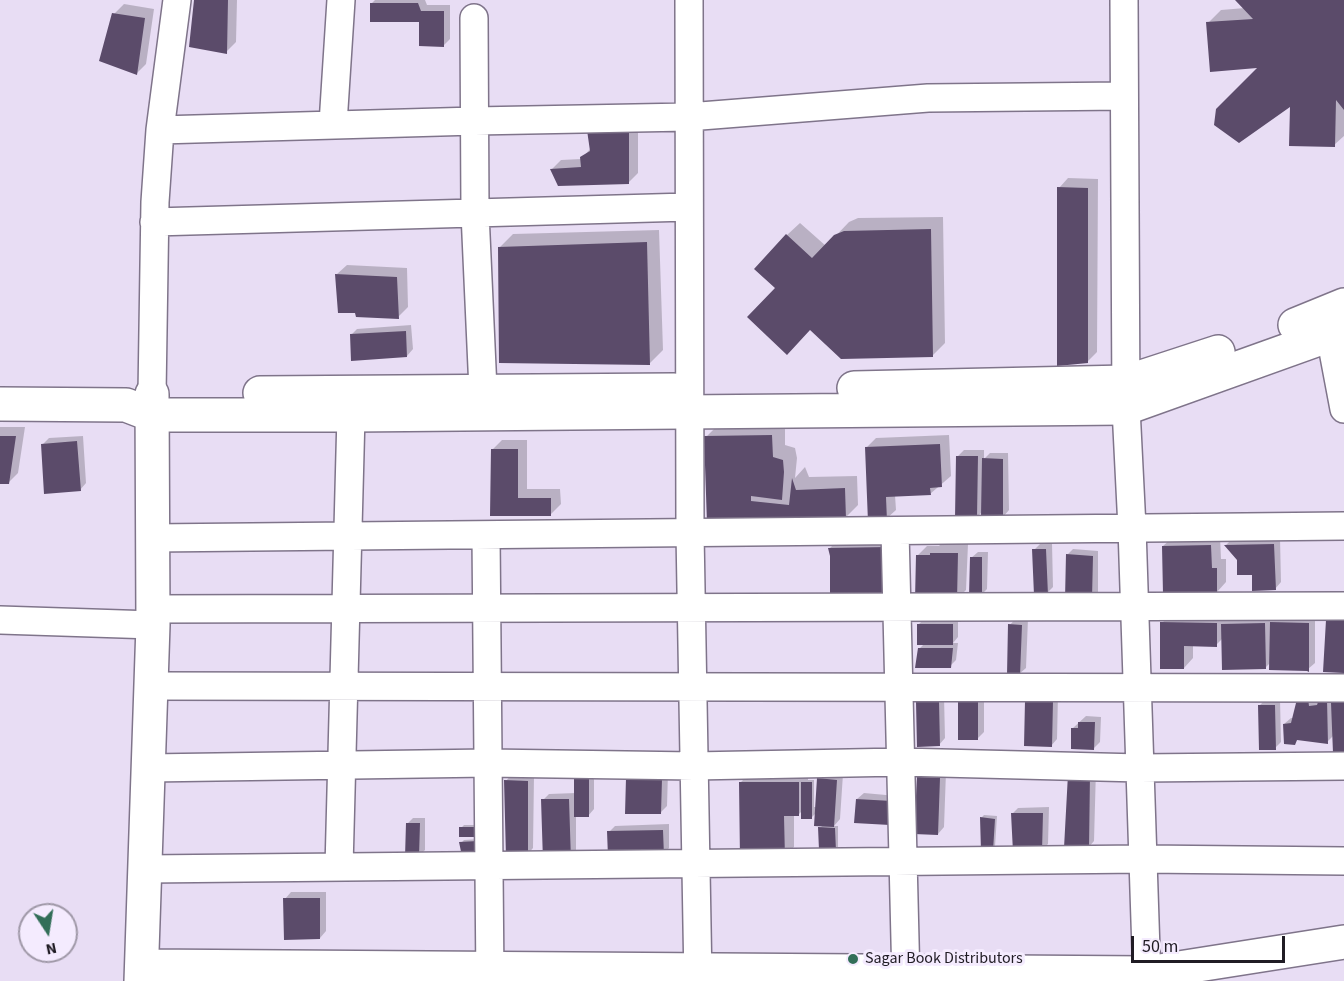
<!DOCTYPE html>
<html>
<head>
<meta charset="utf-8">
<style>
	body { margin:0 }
	#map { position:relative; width:1344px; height:981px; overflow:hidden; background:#e8ddf4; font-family:"Source Sans 3",sans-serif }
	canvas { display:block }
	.north { position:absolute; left:18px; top:903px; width:60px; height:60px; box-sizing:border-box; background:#f4ebfe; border:2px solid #9f98a7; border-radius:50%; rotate:168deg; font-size:16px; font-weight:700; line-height:24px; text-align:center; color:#201c24 }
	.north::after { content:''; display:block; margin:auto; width:21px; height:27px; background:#326e58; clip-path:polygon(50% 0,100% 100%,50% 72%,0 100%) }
	.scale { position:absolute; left:1131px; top:936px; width:154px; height:27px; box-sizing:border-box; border:3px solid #201c24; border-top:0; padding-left:8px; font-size:18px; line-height:21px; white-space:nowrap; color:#201c24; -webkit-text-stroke:4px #f4ebfe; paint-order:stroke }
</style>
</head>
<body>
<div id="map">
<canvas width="1344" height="981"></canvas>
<div class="north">N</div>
<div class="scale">50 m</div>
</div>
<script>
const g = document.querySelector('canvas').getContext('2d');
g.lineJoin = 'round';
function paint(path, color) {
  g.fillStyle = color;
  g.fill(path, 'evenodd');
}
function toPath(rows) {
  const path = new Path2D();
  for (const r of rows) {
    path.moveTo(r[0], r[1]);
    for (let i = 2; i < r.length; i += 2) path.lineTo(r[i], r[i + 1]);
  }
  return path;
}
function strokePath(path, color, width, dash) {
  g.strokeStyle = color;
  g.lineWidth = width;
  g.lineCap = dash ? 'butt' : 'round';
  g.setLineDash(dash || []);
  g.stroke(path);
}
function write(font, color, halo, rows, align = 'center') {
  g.font = font + ' "Source Sans 3",sans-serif';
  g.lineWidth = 6;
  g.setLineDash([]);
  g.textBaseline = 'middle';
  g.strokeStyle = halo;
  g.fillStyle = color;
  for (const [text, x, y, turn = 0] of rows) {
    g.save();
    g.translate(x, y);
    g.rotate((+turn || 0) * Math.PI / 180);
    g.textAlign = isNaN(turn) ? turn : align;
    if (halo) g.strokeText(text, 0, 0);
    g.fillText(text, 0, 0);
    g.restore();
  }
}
paint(toPath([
	[196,0,237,0,236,42,226,52],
	[375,0,425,0,427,5,450,5,450,39,444,45,421,21,371,4],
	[1238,0,1344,0,1344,136,1334,145,1291,104,1261,67,1208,23,1221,10,1245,8],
	[124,4,154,9,146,64,136,74,114,14],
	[638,122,638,173,628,183,552,169,561,160,581,159,591,148],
	[1068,178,1098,179,1097,352,1088,361,1059,188],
	[943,217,945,343,932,356,777,288,787,235,800,223,826,246,849,222,858,218],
	[659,230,663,350,650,363,500,247,513,234],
	[347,265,407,268,408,307,398,317,337,274],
	[411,325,413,349,407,356,351,335,357,329],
	[785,422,785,445,795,448,797,458,795,478,805,467,809,477,857,476,858,505,845,518,708,522,706,437,719,424],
	[0,427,25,427,18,473,8,483,0,484],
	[949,435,951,476,930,494,895,495,896,510,886,519,866,448,876,438],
	[83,436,86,483,80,490,42,445,49,438],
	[502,440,527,440,527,489,560,489,561,504,551,514,492,514,492,450],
	[964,450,984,450,984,459,990,453,1008,453,1009,510,1003,517,983,511,977,517,957,457],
	[1220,536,1221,559,1226,559,1226,582,1217,592,1163,546,1173,537],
	[897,538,832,597,831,556,829,549,839,539],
	[1280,538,1281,582,1275,589,1253,573,1226,545,1232,539],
	[1052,543,1053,587,1047,593,1034,550,1040,544],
	[941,544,968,544,966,590,957,599,917,556,927,546,939,546],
	[1073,549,1098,551,1098,592,1092,598,1067,555],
	[978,552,988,552,987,589,981,595,971,558],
	[1172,613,1226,613,1226,621,1232,615,1274,614,1274,620,1277,617,1315,617,1315,663,1308,669,1271,662,1265,668,1222,639,1216,645,1193,645,1193,658,1184,668,1162,623],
	[925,618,958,619,958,637,953,643,958,643,956,660,950,666,919,649,925,643,918,625],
	[1016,618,1028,619,1026,668,1019,674,1010,625],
	[984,690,984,732,977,739,966,692],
	[1333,693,1333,704,1339,698,1344,697,1344,751,1334,735,1327,742,1298,739,1294,743,1284,724,1291,718,1294,718,1299,700],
	[1058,695,1057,739,1051,746,1027,702,1033,696],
	[924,696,944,696,945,738,939,745,917,703],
	[1266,699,1280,699,1281,742,1275,748,1260,705],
	[1086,716,1101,717,1100,742,1094,748,1073,728],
	[1096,769,1094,841,1088,848,1070,775],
	[924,771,946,772,944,827,938,834,918,777],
	[634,772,668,773,667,806,661,812],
	[582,773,594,773,594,809,588,816,576,816,576,852,570,859,543,800,549,794,576,793,576,780],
	[750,773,808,773,808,780,814,780,814,807,817,807,819,779,825,773,843,774,840,819,834,826,838,826,838,847,836,849,820,828,823,825,816,813,812,817,803,810,798,815,794,814,794,847,784,856,740,783],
	[512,774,534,776,533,848,527,855,506,781],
	[864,793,897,796,896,817,857,799],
	[1049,807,1048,844,1042,850,1012,814,1018,808],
	[984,815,997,816,995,847,992,850,981,818],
	[413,818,425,818,425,850,419,856,407,824],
	[669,824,669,848,663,855,609,832,615,826],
	[464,825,482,825,461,835,461,828],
	[480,839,481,854,461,843,464,840],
	[291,892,326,892,326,931,320,938,285,899]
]), '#0003');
paint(toPath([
	[194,0,228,0,227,54,189,47],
	[1235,0,1344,0,1344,110,1336,100,1335,147,1289,146,1290,107,1239,143,1214,125,1216,109,1257,68,1210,72,1206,22,1253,19],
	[370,3,418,3,421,11,444,11,444,47,419,46,419,22,370,22],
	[112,13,145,18,137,75,99,61],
	[587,130,629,131,629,184,558,186,550,169,581,167,580,157,590,151],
	[1057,187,1088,188,1088,363,1057,366],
	[931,229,933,357,841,359,810,330,787,355,747,317,775,288,754,269,786,234,812,258,834,235,844,231],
	[647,242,650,365,499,363,498,247],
	[335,274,397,277,399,319,356,317,355,313,338,313],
	[406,331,407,357,351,361,350,334],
	[772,435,773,457,783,460,784,472,782,500,751,496,751,501,789,505,792,478,796,490,845,488,846,519,707,523,704,436],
	[0,436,16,436,9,484,0,484],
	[77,441,81,491,44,494,41,444],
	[940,444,942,487,930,488,931,495,886,497,887,521,868,522,865,447],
	[491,449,518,449,518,498,551,498,551,516,490,516],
	[956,456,978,456,977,518,955,518],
	[982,458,1003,459,1003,518,981,516],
	[1274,544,1276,590,1252,591,1252,575,1237,575,1237,560,1224,545],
	[1211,545,1212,568,1217,568,1217,593,1163,594,1162,546],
	[888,547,889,597,830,599,830,556,828,548],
	[1032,549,1046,549,1048,595,1034,595],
	[930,553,958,553,957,601,915,600,916,555,930,555],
	[1066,554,1093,556,1092,599,1065,599],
	[970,557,982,557,982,597,969,596],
	[1326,620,1344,621,1344,673,1323,672],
	[1160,622,1217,623,1217,647,1184,646,1184,669,1160,669],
	[1270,622,1309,623,1309,672,1307,671,1269,670],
	[1265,623,1266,669,1222,670,1221,624],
	[917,624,953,624,953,645,917,645],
	[1008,624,1022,625,1020,676,1007,675],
	[918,648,953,648,951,668,915,668],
	[978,695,978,740,958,740,958,697],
	[1308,698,1309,706,1317,705,1319,699,1327,699,1328,744,1297,740,1295,745,1284,744,1283,724,1291,723,1297,699],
	[939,701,940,746,917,747,916,702],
	[1025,701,1053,701,1052,747,1024,746],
	[1331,703,1344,703,1344,753,1333,753],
	[1258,705,1275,705,1276,750,1259,750],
	[1078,722,1095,722,1094,750,1071,749,1071,728,1078,728],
	[1068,774,1090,774,1089,849,1064,848],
	[917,777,940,778,938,835,914,834],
	[589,778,589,817,574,817,574,779],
	[626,778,662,779,661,814,625,814],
	[817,778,837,780,834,827,814,826],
	[504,780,528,781,528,856,506,857],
	[739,782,799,782,799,816,784,816,785,858,740,859],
	[801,782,812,782,812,819,801,819],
	[541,799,569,799,571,860,543,861],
	[856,799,892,801,890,825,854,823],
	[1011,813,1043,813,1042,852,1013,852],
	[980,817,995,819,993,851,981,851],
	[406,823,420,823,419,857,405,857],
	[459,827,480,827,480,837,459,837],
	[818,827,835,828,836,851,819,850],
	[663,830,664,856,608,857,607,831],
	[478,841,479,858,463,861,459,842],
	[283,898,320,898,320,939,284,940]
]), '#5b4b6a');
const minor = toPath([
	[689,0,690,533,698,981],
	[1124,0,1126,408,1132,528,1147,981],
	[474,18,475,213,483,390],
	[333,124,341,0],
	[160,130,475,121,688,117,928,98,1124,96],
	[154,222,688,207],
	[1324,318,1330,335,1344,409],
	[152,394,155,202,160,130,177,0],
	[895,531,906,981],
	[486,535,490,981],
	[152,538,1344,526],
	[152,609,1344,606],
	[0,620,153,625],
	[151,686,1344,688],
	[149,768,488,763,694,766,901,762,1140,768,1344,766],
	[339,867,351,415],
	[146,869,1143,859,1344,861]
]);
const major = toPath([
	[1295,325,1344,305],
	[854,388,1126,382,1218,352],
	[260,393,674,390],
	[0,404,126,405,152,415,351,415,1126,408,1344,330],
	[142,966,1147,973,1344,942],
	[141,981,153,625,152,394]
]);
strokePath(minor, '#7f748a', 30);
strokePath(major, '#7f748a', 36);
strokePath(minor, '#fff', 27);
strokePath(major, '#fff', 33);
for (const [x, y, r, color] of [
	[853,959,6,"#326e58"]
]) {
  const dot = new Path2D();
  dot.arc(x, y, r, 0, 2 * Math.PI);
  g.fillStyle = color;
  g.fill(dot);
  strokePath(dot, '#f4ebfe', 2);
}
write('16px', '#201c24', '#f4ebfe', [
	["Sagar Book Distributors",865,959]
], 'left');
</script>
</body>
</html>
